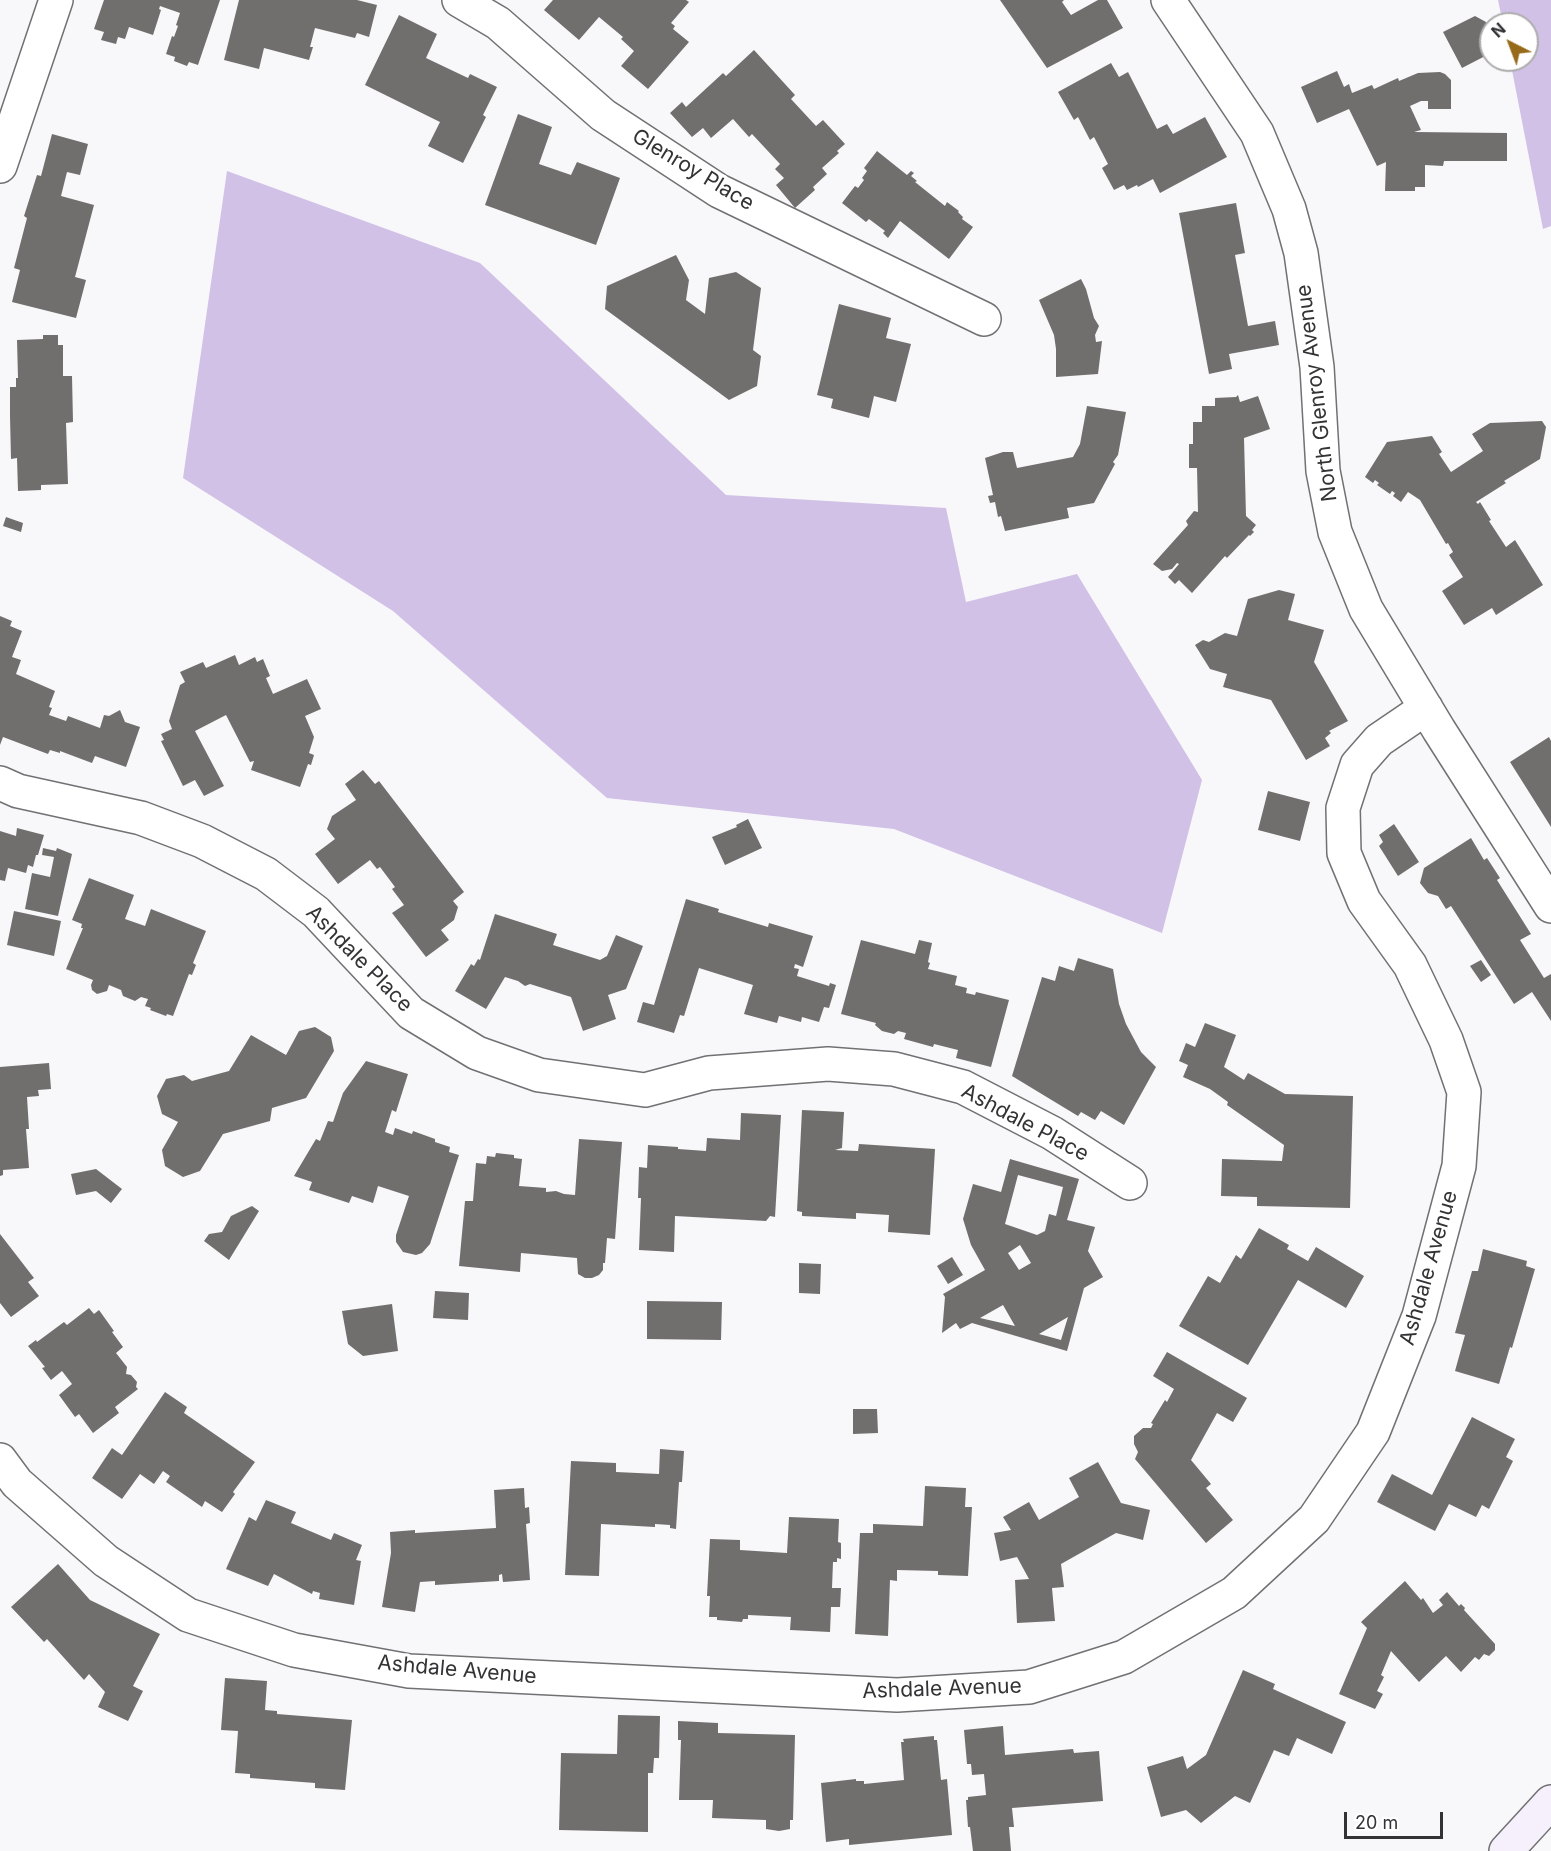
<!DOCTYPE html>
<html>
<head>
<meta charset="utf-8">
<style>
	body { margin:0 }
	#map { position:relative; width:1551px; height:1851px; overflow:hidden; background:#f8f7fa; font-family:Inter,sans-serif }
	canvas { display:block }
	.north { position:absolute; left:1479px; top:12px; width:60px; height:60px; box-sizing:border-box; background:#fff; border:2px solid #adadae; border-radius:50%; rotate:318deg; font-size:16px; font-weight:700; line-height:24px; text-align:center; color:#333234 }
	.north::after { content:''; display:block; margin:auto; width:21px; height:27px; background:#976a19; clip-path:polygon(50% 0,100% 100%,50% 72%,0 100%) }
	.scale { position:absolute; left:1344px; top:1812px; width:99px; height:27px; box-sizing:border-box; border:3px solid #333234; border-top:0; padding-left:8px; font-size:18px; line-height:21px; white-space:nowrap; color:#333234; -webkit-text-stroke:4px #fff; paint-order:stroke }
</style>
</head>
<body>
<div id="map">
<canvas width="1551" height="1851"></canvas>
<div class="north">N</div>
<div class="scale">20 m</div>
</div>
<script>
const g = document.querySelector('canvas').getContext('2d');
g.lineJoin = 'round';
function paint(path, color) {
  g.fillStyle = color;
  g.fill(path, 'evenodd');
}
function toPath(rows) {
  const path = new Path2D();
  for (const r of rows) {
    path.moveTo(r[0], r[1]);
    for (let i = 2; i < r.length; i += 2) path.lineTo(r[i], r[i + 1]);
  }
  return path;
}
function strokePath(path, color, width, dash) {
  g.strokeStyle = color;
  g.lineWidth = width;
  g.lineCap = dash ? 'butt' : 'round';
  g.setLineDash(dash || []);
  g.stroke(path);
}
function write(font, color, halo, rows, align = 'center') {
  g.font = font + ' Inter,sans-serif';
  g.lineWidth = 6;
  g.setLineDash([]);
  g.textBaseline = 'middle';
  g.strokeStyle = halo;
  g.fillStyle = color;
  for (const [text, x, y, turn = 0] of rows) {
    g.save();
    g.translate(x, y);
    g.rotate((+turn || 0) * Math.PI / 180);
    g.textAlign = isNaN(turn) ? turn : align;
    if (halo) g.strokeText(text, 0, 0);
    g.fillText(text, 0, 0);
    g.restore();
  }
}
paint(toPath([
	[1498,0,1551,0,1551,226,1543,229,1510,60,1527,60,1527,24,1503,24],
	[227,171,480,263,726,495,946,508,966,602,1077,574,1202,780,1162,933,894,829,607,798,393,611,183,478]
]), '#d1c1e7');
paint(toPath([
	[104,0,220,0,198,65,189,62,187,66,174,61,175,57,166,54,172,36,174,37,178,26,176,25,180,13,160,6,159,9,161,10,153,35,129,27,125,39,118,37,116,44,101,40,104,32,94,29],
	[239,0,357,0,377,5,369,37,357,33,355,38,315,28,310,47,313,47,309,60,264,48,259,69,224,60],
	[553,0,686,0,689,2,671,23,675,26,673,29,689,42,648,89,621,66,634,51,621,39,623,37,599,17,579,40,544,10],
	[1000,0,1064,0,1062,2,1071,15,1098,0,1107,0,1123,28,1047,68],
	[399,15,437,34,426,58,468,78,470,74,497,87,483,115,486,117,463,163,428,146,440,122,365,85],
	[1475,16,1486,22,1491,32,1491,53,1462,68,1443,32],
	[754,50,795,95,791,99,816,126,823,120,845,144,837,151,839,153,822,168,827,174,813,187,815,190,795,208,776,185,784,178,775,169,780,164,752,134,749,137,733,119,711,138,703,128,692,137,670,113,682,102,686,107,723,73,726,76],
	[1111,63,1119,77,1128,72,1157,129,1167,124,1173,134,1205,117,1227,157,1160,193,1153,179,1138,187,1137,185,1127,190,1124,185,1114,190,1102,168,1108,164,1094,137,1090,140,1078,117,1074,120,1058,92],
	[1337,71,1344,87,1349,84,1352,93,1372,85,1374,89,1398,78,1399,81,1418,73,1440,72,1445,74,1451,80,1451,109,1428,109,1428,101,1421,101,1410,106,1421,130,1414,132,1507,133,1507,161,1444,161,1443,166,1425,165,1425,187,1415,187,1415,191,1385,191,1386,162,1377,166,1349,109,1317,123,1301,87],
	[518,114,552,127,539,164,571,175,577,162,620,178,596,245,485,205],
	[52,134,88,144,80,175,67,172,61,196,94,205,75,277,86,280,76,318,12,302,20,270,14,268,27,218,24,216,37,175,41,176],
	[877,151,907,175,911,171,914,173,911,176,917,181,915,182,945,206,947,202,959,211,958,212,963,217,962,219,973,227,949,259,900,221,888,238,883,233,885,231,869,219,866,222,842,203,855,186,858,188,864,180,862,178,867,171,864,168],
	[1236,203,1245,253,1235,255,1248,326,1275,321,1279,345,1229,354,1232,369,1209,374,1179,213],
	[676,255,689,280,686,300,705,314,709,278,736,272,761,288,753,350,761,356,757,386,729,400,605,309,607,286],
	[1081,279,1086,289,1094,318,1099,326,1095,335,1096,342,1102,341,1098,374,1056,377,1056,349,1054,335,1039,300],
	[839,304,891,318,886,338,911,344,896,402,874,396,869,418,831,408,833,399,817,395],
	[43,335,58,335,58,345,63,345,63,376,72,376,73,422,66,423,68,484,41,485,41,490,18,491,17,458,11,459,10,416,10,387,16,387,16,378,18,378,17,340,43,339],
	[1238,395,1240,402,1258,396,1270,429,1244,438,1246,516,1256,525,1252,530,1254,532,1250,536,1249,535,1227,558,1225,556,1192,593,1179,580,1175,584,1168,577,1179,564,1177,563,1172,569,1162,571,1153,564,1188,525,1186,521,1194,511,1198,512,1197,468,1189,468,1189,444,1193,444,1193,422,1202,422,1202,406,1215,406,1215,398,1236,397],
	[1087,406,1126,412,1118,455,1113,462,1115,464,1094,503,1067,508,1069,518,1005,531,1001,516,998,517,995,502,990,503,988,496,993,495,985,458,1003,452,1013,452,1017,468,1073,457,1080,444],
	[1542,421,1546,427,1540,459,1504,481,1506,483,1476,502,1478,504,1480,502,1491,520,1489,521,1506,547,1515,540,1543,585,1496,615,1492,608,1464,625,1442,591,1463,577,1449,555,1453,552,1448,543,1446,544,1420,500,1408,492,1401,502,1393,496,1395,493,1392,491,1390,494,1377,485,1379,483,1375,480,1373,483,1365,477,1387,442,1432,436,1442,452,1439,454,1451,472,1483,451,1472,434,1490,423],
	[6,517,23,523,21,532,3,526],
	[1279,590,1295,594,1288,620,1324,630,1314,662,1348,721,1329,731,1331,733,1325,738,1330,746,1306,760,1271,700,1223,687,1227,674,1210,669,1195,645,1203,640,1209,642,1225,633,1237,636,1248,599],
	[0,616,12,621,10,626,22,631,12,657,21,660,16,674,55,691,49,707,52,708,49,715,66,721,68,716,100,728,104,715,109,716,120,710,125,722,140,727,126,767,95,756,92,763,60,751,60,753,50,750,48,754,3,737,0,745],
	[235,655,239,665,255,657,257,662,263,659,270,676,266,678,273,694,307,679,321,709,305,716,314,737,309,753,314,755,311,765,308,764,300,787,251,770,254,761,250,762,226,715,195,731,224,786,204,796,195,780,183,786,161,741,164,740,161,734,172,729,169,721,180,685,185,682,180,672,203,662,206,668],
	[1549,737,1551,741,1551,827,1510,762],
	[363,770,375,784,379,781,464,892,453,901,458,907,454,920,441,930,449,940,426,957,392,913,404,905,392,889,395,887,380,867,377,869,370,860,338,884,315,854,335,839,327,829,332,816,356,800,345,784],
	[1268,791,1310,802,1300,841,1258,830],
	[748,819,762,848,725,865,712,837,737,827,736,825],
	[1394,824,1419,862,1398,876,1379,846,1383,842,1379,835],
	[17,828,44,835,38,855,36,855,33,867,28,865,26,873,8,868,5,881,0,880,0,831,16,836],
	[1471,838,1484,860,1487,858,1500,878,1497,880,1531,934,1520,940,1544,978,1551,974,1551,1021,1532,992,1514,1004,1451,906,1446,909,1438,896,1428,893,1420,883,1424,868],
	[43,848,56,851,57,848,72,854,58,916,25,909,32,873,50,877,54,857,42,855],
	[89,878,134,895,125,919,145,926,151,909,206,931,193,963,196,965,192,975,189,974,173,1016,167,1014,166,1016,150,1010,151,1008,145,1006,148,999,141,997,135,1001,123,996,121,990,109,985,107,991,97,994,92,990,91,985,93,980,66,969,83,928,81,928,82,924,72,920],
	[686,899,719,909,718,912,768,927,769,923,813,936,803,967,795,964,794,968,799,969,797,976,829,986,830,983,836,985,829,1008,824,1007,819,1022,802,1017,801,1022,779,1016,777,1023,744,1014,753,985,699,968,684,1016,680,1015,674,1033,637,1022,643,1002,654,1005],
	[14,911,61,921,54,956,7,945],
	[495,914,557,934,553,945,600,960,607,956,616,935,643,946,626,989,608,995,616,1019,583,1031,571,997,530,984,525,986,518,981,505,977,486,1009,455,991,471,964,474,966,478,959,480,960],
	[861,940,915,954,919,940,932,943,928,962,930,963,928,969,957,976,955,985,967,988,966,993,975,995,976,992,1009,1000,991,1067,956,1058,958,1050,934,1044,933,1047,904,1039,906,1033,898,1031,894,1034,882,1031,875,1025,876,1023,841,1014],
	[1078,958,1113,969,1119,1004,1126,1024,1141,1052,1156,1067,1124,1125,1101,1111,1095,1120,1081,1112,1078,1116,1012,1076,1042,977,1055,981,1059,966,1074,971],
	[1481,960,1491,975,1481,982,1470,966],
	[1205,1023,1236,1035,1224,1067,1244,1080,1248,1073,1285,1094,1353,1096,1350,1208,1257,1206,1257,1197,1221,1196,1222,1159,1282,1161,1284,1145,1227,1105,1228,1102,1210,1089,1183,1077,1188,1065,1179,1061,1186,1043,1195,1047],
	[315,1027,331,1037,334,1051,306,1098,272,1108,270,1121,223,1134,200,1171,183,1177,165,1166,162,1150,178,1122,162,1114,157,1096,166,1079,184,1075,192,1081,229,1071,251,1035,286,1055,299,1031],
	[366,1061,408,1074,396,1112,392,1110,385,1132,393,1135,395,1128,412,1134,413,1131,435,1139,435,1142,450,1147,449,1152,459,1155,430,1244,422,1253,416,1255,403,1252,396,1242,396,1235,409,1196,378,1186,373,1203,352,1196,349,1203,309,1190,312,1182,294,1176,316,1139,320,1141,328,1121,333,1122,343,1093],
	[49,1063,51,1089,38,1090,39,1096,27,1097,29,1129,26,1129,29,1168,3,1170,3,1175,0,1176,0,1067],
	[802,1110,844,1112,842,1148,835,1150,858,1151,859,1144,935,1149,930,1235,888,1232,889,1215,856,1213,856,1219,802,1216,802,1212,797,1211],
	[741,1113,781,1115,775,1217,770,1216,766,1221,675,1216,674,1252,639,1250,641,1198,638,1198,639,1167,647,1168,648,1145,678,1147,678,1149,706,1151,707,1138,740,1140],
	[579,1139,622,1142,615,1239,607,1238,605,1263,603,1263,603,1270,599,1275,592,1278,585,1278,578,1274,577,1258,521,1253,520,1272,459,1266,465,1201,473,1201,476,1163,486,1164,487,1156,495,1157,496,1153,514,1155,514,1158,522,1159,519,1186,546,1188,546,1192,556,1191,564,1194,575,1195],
	[1010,1159,1079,1179,1067,1220,1095,1227,1088,1251,1103,1277,1084,1288,1067,1351,972,1323,960,1329,956,1323,942,1333,945,1297,943,1294,985,1270,971,1245,963,1219,973,1184,1001,1192],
	[1018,1175,1063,1187,1056,1216,1049,1214,1045,1231,1037,1235,1005,1224],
	[1020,1245,1031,1263,1019,1270,1008,1253],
	[1003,1305,1015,1326,980,1318],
	[1068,1317,1061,1340,1039,1334],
	[96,1169,122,1189,111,1203,96,1191,76,1195,71,1174],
	[252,1206,259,1211,229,1260,204,1241,209,1234,222,1232,231,1216],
	[1259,1228,1289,1245,1287,1249,1308,1261,1316,1247,1364,1276,1346,1308,1298,1280,1248,1365,1179,1326,1208,1276,1220,1283,1236,1255,1241,1259],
	[0,1234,34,1278,28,1282,39,1296,11,1317,0,1303],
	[1483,1249,1527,1261,1526,1266,1535,1269,1512,1348,1510,1347,1499,1384,1455,1371,1465,1335,1455,1333,1472,1271,1478,1271],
	[952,1257,963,1275,948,1284,937,1266],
	[799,1263,821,1264,820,1294,799,1293],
	[435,1291,469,1293,468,1320,433,1318],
	[647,1301,722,1302,721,1340,647,1339],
	[392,1304,398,1351,363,1356,348,1344,342,1311],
	[89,1308,94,1314,99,1310,114,1331,112,1332,123,1347,116,1353,127,1367,126,1374,131,1375,137,1382,136,1387,138,1389,115,1407,119,1413,93,1433,79,1414,75,1417,59,1395,72,1384,62,1371,51,1380,42,1368,45,1367,28,1346,36,1340,37,1342,64,1322,67,1325],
	[1167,1352,1247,1398,1233,1422,1217,1413,1191,1460,1211,1484,1206,1488,1233,1520,1206,1543,1135,1459,1138,1452,1134,1444,1134,1436,1143,1428,1151,1428,1153,1424,1151,1423,1165,1400,1167,1402,1174,1389,1153,1376],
	[165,1392,187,1407,184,1413,255,1462,233,1492,235,1494,222,1512,205,1501,202,1507,166,1482,170,1476,163,1471,154,1484,140,1474,122,1499,92,1478,112,1448,122,1455],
	[853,1409,877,1409,878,1433,853,1434],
	[1472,1417,1515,1439,1506,1457,1513,1461,1489,1509,1482,1505,1476,1517,1449,1504,1435,1531,1377,1502,1392,1474,1432,1495],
	[660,1449,684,1451,682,1482,679,1482,676,1529,670,1528,670,1525,655,1524,655,1527,601,1524,599,1576,565,1575,571,1461,616,1463,616,1472,659,1474],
	[1098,1462,1121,1503,1150,1510,1143,1540,1116,1533,1061,1564,1064,1587,1052,1588,1055,1621,1017,1623,1015,1580,1029,1579,1017,1557,1000,1561,994,1533,1011,1530,1003,1517,1029,1502,1039,1520,1079,1497,1069,1478],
	[925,1486,966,1488,965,1507,972,1507,968,1576,938,1575,938,1571,897,1570,897,1581,890,1580,888,1636,855,1634,860,1533,873,1533,873,1524,923,1526],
	[524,1488,525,1508,529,1507,530,1523,526,1524,530,1580,503,1582,502,1574,499,1575,499,1581,435,1585,435,1581,420,1582,415,1612,382,1607,391,1553,390,1532,415,1530,415,1533,496,1528,494,1490],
	[266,1500,296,1512,291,1523,331,1540,334,1533,362,1545,356,1560,361,1561,354,1605,319,1599,320,1593,313,1591,312,1594,274,1574,268,1586,226,1569,249,1517,256,1521],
	[789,1517,839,1519,838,1542,841,1543,841,1559,837,1558,837,1562,833,1562,832,1588,841,1588,840,1607,831,1607,830,1632,790,1630,791,1617,748,1615,748,1619,743,1619,742,1622,717,1620,717,1617,709,1617,710,1596,707,1596,710,1539,740,1540,740,1550,787,1553],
	[58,1564,90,1600,160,1634,133,1686,143,1691,128,1721,98,1707,105,1692,89,1674,84,1680,47,1639,44,1642,11,1607],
	[1405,1581,1421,1600,1423,1598,1433,1613,1443,1605,1439,1600,1447,1592,1459,1606,1461,1604,1465,1608,1464,1610,1495,1644,1495,1650,1489,1656,1484,1654,1479,1660,1475,1657,1461,1672,1446,1656,1419,1682,1391,1651,1381,1675,1384,1677,1377,1691,1383,1694,1375,1709,1339,1694,1367,1628,1361,1622],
	[1243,1670,1275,1684,1273,1689,1346,1722,1332,1754,1297,1738,1289,1756,1274,1750,1250,1803,1235,1796,1201,1823,1186,1810,1161,1817,1147,1767,1183,1756,1187,1769,1206,1755],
	[225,1678,267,1681,265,1710,277,1711,277,1714,352,1720,345,1790,315,1788,315,1783,250,1778,250,1774,235,1773,238,1731,221,1730],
	[618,1715,660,1716,659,1758,654,1758,653,1773,648,1773,648,1832,559,1830,561,1753,617,1754],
	[678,1721,718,1723,718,1733,795,1735,793,1820,790,1820,790,1829,779,1831,766,1829,766,1820,712,1818,713,1800,679,1800,681,1740,678,1740],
	[1003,1726,1005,1755,1073,1749,1074,1753,1099,1751,1103,1801,1012,1808,1014,1827,1009,1827,1011,1851,973,1851,970,1827,968,1827,966,1800,968,1800,968,1797,986,1795,984,1774,972,1775,971,1764,967,1764,964,1730],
	[934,1736,934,1740,937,1740,941,1780,947,1779,952,1835,849,1845,849,1839,826,1842,821,1783,856,1779,856,1781,864,1781,864,1784,904,1780,901,1742,904,1742,903,1739]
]), '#716f6d');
const street = toPath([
	[459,0,498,23,603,115,719,191,984,319],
	[1168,0,1257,133,1289,209,1301,253,1317,367,1323,471,1335,532,1366,609,1439,730,1551,906],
	[0,166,56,0],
	[0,783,18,791,141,818,202,841,266,874,316,912,411,1013,477,1053,539,1075,645,1090,709,1073,828,1064,894,1069,963,1087,1052,1133,1130,1183],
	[0,1460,17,1483,106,1561,188,1615,294,1650,409,1671,897,1695,1029,1687,1124,1657,1234,1593,1314,1519,1373,1432,1419,1316,1459,1166,1464,1092,1446,1040,1410,965,1364,901,1344,853,1343,808,1357,765,1379,740,1426,708]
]);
const secondary = toPath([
	[1506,1851,1551,1802]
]);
strokePath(street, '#717073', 36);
strokePath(secondary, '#717073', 36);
strokePath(street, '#fff', 33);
strokePath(secondary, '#f5f0fc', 33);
write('21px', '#333234', '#fff', [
	["Glenroy Place",693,170,31],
	["North Glenroy Avenue",1317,393,-97],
	["Ashdale Place",359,959,45],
	["Ashdale Place",1025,1123,28],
	["Ashdale Avenue",1429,1268,-74],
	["Ashdale Avenue",457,1670,5],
	["Ashdale Avenue",942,1689,-2]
]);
</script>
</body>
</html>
